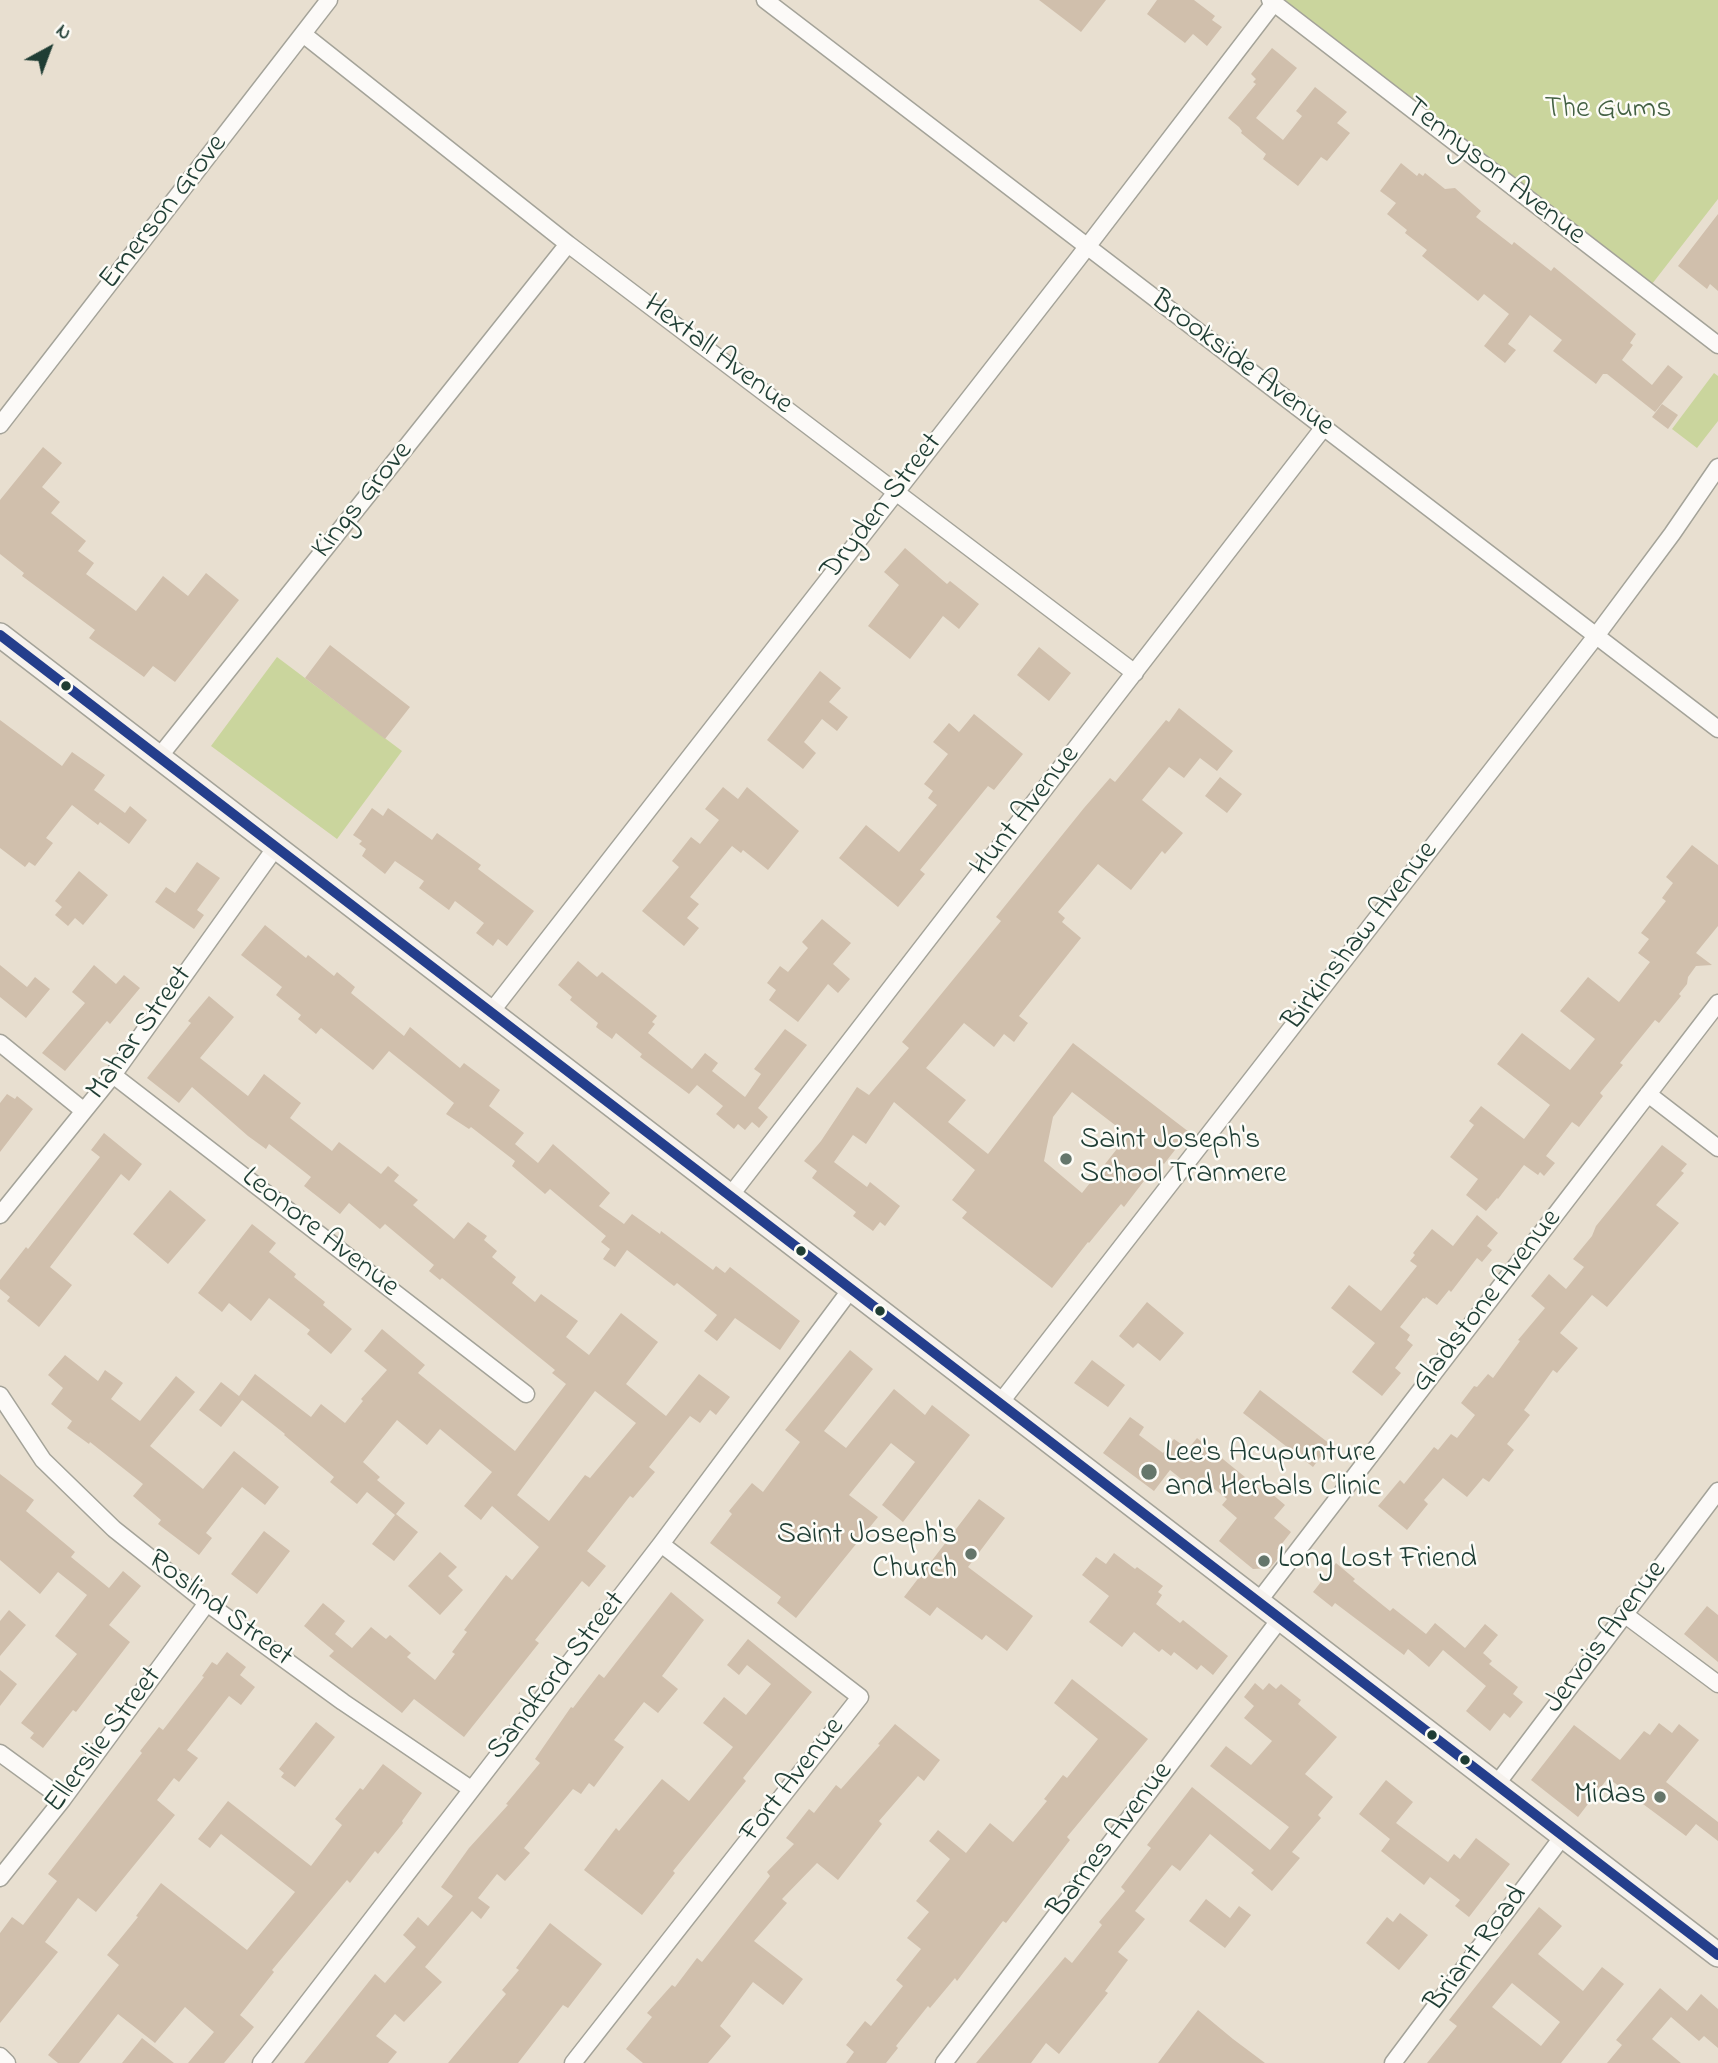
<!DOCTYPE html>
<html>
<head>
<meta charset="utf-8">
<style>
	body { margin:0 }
	#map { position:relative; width:1718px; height:2063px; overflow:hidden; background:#e8dfd0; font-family:"Indie Flower",sans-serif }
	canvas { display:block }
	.north { position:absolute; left:14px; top:14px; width:70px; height:70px; -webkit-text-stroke:5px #fdfcf7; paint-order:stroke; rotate:41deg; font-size:19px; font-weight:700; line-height:28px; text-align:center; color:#1f3d34 }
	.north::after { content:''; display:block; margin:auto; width:24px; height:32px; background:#1f3d34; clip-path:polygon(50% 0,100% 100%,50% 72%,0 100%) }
</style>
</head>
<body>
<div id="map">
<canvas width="1718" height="2063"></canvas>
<div class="north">N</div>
</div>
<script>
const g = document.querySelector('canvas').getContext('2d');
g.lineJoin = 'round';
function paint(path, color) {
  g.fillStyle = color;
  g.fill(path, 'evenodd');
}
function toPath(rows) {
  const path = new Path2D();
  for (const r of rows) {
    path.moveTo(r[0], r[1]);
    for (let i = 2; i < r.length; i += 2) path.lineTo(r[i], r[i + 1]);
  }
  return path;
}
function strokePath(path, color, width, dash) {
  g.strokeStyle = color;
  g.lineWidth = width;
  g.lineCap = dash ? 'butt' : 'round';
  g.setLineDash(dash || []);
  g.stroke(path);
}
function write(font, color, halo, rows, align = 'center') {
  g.font = font + ' "Indie Flower",sans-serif';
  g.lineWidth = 5;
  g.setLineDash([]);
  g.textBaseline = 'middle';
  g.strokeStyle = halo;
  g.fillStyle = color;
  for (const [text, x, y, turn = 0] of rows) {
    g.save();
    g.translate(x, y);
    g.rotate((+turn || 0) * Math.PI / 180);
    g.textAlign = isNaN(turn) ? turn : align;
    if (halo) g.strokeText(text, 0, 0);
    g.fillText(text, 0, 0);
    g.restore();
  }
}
paint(toPath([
	[1281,0,1718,0,1718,199,1652,284],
	[1714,373,1718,376,1718,421,1697,448,1672,429],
	[277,657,402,751,337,839,211,746]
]), '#cad59d');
paint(toPath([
	[1039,0,1106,0,1081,32],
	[1157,0,1194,0,1215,16,1212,20,1222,27,1207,46,1193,34,1185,43,1147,14],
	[1272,48,1297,68,1256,118,1283,140,1302,116,1296,111,1315,87,1347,112,1337,123,1350,133,1327,161,1321,157,1298,186,1263,159,1266,154,1241,133,1242,131,1239,127,1228,118,1256,84,1253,82,1256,79,1251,74],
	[1401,163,1417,176,1419,173,1423,176,1425,173,1445,189,1455,188,1481,211,1476,217,1512,245,1514,242,1551,271,1554,267,1636,334,1630,343,1633,345,1622,360,1652,385,1668,365,1683,377,1655,412,1607,374,1603,374,1596,384,1553,351,1562,340,1530,315,1508,344,1516,350,1505,363,1484,346,1509,314,1484,294,1478,301,1422,256,1427,250,1405,233,1407,230,1387,214,1396,203,1380,191],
	[1718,214,1718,291,1710,284,1707,289,1678,266],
	[1662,404,1678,415,1668,429,1652,417],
	[43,447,62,463,42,487,60,502,51,513,86,541,78,551,94,563,86,574,136,611,163,576,188,596,206,573,239,600,175,682,153,666,144,677,116,657,89,638,95,630,22,576,24,573,0,554,0,500],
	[905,548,947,584,950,581,979,604,959,629,943,616,910,659,868,626,899,585,884,572],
	[330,645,410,707,385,739,305,678],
	[1039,647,1071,673,1049,701,1017,675],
	[820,671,841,688,829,702,848,717,837,731,822,719,804,742,816,753,803,769,767,740],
	[1179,708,1233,751,1217,771,1200,758,1184,778,1169,767,1142,800,1183,833,1165,854,1162,851,1131,890,1098,864,1058,912,1065,918,1062,922,1081,938,1019,1016,1028,1023,1014,1042,1004,1034,994,1047,964,1023,926,1068,966,1100,948,1122,988,1154,1073,1043,1189,1132,1164,1164,1160,1160,1124,1207,1121,1204,1089,1243,1088,1242,1052,1288,962,1218,967,1212,952,1200,975,1170,894,1102,866,1144,853,1135,834,1162,867,1187,870,1182,900,1206,885,1226,880,1222,873,1231,853,1216,856,1212,812,1178,817,1171,804,1161,821,1141,857,1087,869,1095,909,1048,902,1042,1001,921,996,917,1084,808,1110,778,1115,782,1166,720,1169,722],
	[1072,1092,1128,1135,1082,1193,1044,1161,1053,1117],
	[974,714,1023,754,994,790,988,786,920,870,925,874,898,907,839,858,866,825,899,852,937,805,928,798,933,791,924,784,948,754,933,742,949,723,959,732],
	[0,720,62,766,72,752,105,775,94,790,125,813,130,806,147,820,129,844,100,822,98,825,72,805,46,838,53,843,35,866,29,862,25,867,0,848],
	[1220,777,1242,794,1227,813,1205,796],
	[723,787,738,799,747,787,799,831,768,870,743,850,741,853,732,846,690,897,699,904,687,918,699,928,684,946,642,911,679,867,672,861,691,837,700,844,719,820,705,809],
	[372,808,383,816,388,808,432,840,437,833,481,865,478,869,534,911,507,946,498,939,493,946,476,933,484,923,455,901,449,910,419,888,424,881,395,861,385,874,362,856,366,849,359,844,362,841,353,835],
	[1692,845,1718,865,1718,926,1696,953,1712,965,1696,966,1688,977,1687,984,1679,994,1681,996,1659,1023,1655,1020,1620,1063,1623,1065,1600,1093,1603,1096,1579,1127,1572,1122,1546,1156,1555,1163,1544,1176,1540,1172,1538,1175,1524,1165,1498,1199,1497,1198,1486,1211,1466,1195,1478,1179,1450,1157,1474,1125,1469,1121,1481,1106,1524,1139,1550,1105,1497,1064,1522,1033,1570,1070,1595,1039,1560,1011,1588,977,1619,1002,1650,962,1638,953,1649,939,1641,933,1666,901,1662,898,1673,883,1666,877],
	[197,862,220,878,197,910,204,915,194,929,155,902,166,887,175,893],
	[79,871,108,895,83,925,75,918,68,926,55,915,62,907,55,901],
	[822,919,851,943,833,964,850,979,838,993,828,984,798,1022,769,1000,776,990,767,983,780,966,788,972,808,948,802,942],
	[265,925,306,958,308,955,334,976,337,972,355,987,351,993,404,1036,410,1027,460,1068,464,1063,500,1090,489,1106,524,1133,515,1144,538,1163,553,1144,610,1193,599,1206,624,1224,632,1214,660,1234,661,1231,713,1270,716,1266,725,1273,730,1267,800,1321,780,1350,735,1318,717,1341,704,1331,717,1315,677,1283,674,1286,627,1250,615,1267,603,1259,610,1249,601,1242,606,1236,550,1189,545,1194,512,1166,515,1161,471,1127,469,1129,446,1114,454,1103,389,1051,373,1070,321,1028,316,1034,298,1019,301,1015,276,995,282,987,241,955],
	[578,961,597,977,602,972,657,1016,652,1022,655,1024,648,1033,692,1069,705,1053,718,1063,712,1071,745,1097,761,1074,754,1069,785,1029,807,1045,758,1108,768,1117,759,1128,752,1122,745,1130,738,1124,734,1129,716,1114,723,1106,697,1085,689,1094,640,1057,642,1054,616,1033,612,1039,596,1027,598,1023,570,1000,572,997,558,985],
	[0,965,27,987,35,977,50,989,26,1018,0,997],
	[94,965,116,984,124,975,140,988,110,1024,107,1021,65,1071,42,1053,85,1003,72,992],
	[209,996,234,1017,200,1058,248,1096,264,1074,301,1103,290,1118,332,1151,339,1142,381,1174,388,1166,399,1175,394,1181,418,1200,413,1205,454,1239,468,1222,487,1236,484,1240,497,1251,492,1257,516,1277,512,1283,535,1302,541,1294,578,1321,566,1337,589,1355,621,1313,658,1342,626,1384,666,1416,699,1374,730,1397,716,1415,710,1410,700,1423,690,1416,649,1467,655,1472,633,1498,630,1496,587,1551,606,1566,589,1587,582,1581,535,1640,539,1643,464,1737,414,1699,402,1713,329,1656,334,1651,304,1626,323,1603,345,1621,335,1634,352,1648,371,1627,386,1639,390,1635,411,1653,407,1657,435,1680,455,1654,452,1652,467,1632,464,1630,506,1575,512,1580,539,1547,492,1506,481,1520,464,1506,492,1472,440,1429,427,1445,397,1420,363,1462,380,1477,377,1480,405,1503,396,1514,418,1532,394,1561,372,1544,395,1515,367,1492,357,1504,330,1482,334,1477,284,1435,285,1434,242,1400,221,1427,199,1410,221,1382,239,1396,255,1374,311,1417,321,1404,345,1423,363,1401,361,1399,387,1370,364,1351,382,1329,425,1365,418,1373,515,1451,566,1384,552,1373,555,1370,442,1278,440,1280,429,1271,434,1265,385,1224,380,1229,349,1203,340,1214,304,1186,311,1177,269,1144,266,1149,248,1136,192,1087,179,1103,147,1078,191,1023,188,1021],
	[595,1391,636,1423,590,1478,585,1475,549,1521,517,1495],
	[7,1094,15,1099,17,1096,33,1109,0,1152,0,1103],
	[104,1133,142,1164,129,1181,121,1174,50,1267,72,1285,39,1327,7,1301,10,1297,0,1289,0,1280,26,1247,28,1249,100,1157,91,1150],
	[1662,1145,1687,1164,1681,1171,1684,1173,1656,1205,1679,1223,1607,1307,1592,1295,1560,1333,1578,1348,1557,1373,1553,1370,1524,1410,1530,1415,1507,1444,1514,1450,1489,1482,1483,1478,1467,1497,1443,1478,1424,1500,1428,1504,1407,1530,1378,1506,1400,1480,1404,1484,1434,1447,1438,1450,1451,1434,1457,1438,1475,1415,1461,1403,1474,1386,1477,1387,1488,1374,1493,1378,1520,1341,1518,1340,1545,1308,1531,1296,1549,1274,1566,1289,1584,1267,1573,1259,1592,1236,1596,1226],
	[170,1190,206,1220,168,1264,133,1234],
	[1477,1215,1498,1233,1487,1246,1492,1250,1482,1262,1477,1258,1451,1292,1449,1290,1437,1305,1426,1297,1425,1299,1423,1298,1400,1327,1410,1335,1407,1340,1413,1345,1395,1368,1401,1373,1382,1396,1352,1372,1375,1343,1331,1308,1349,1285,1381,1311,1417,1266,1410,1261,1415,1255,1413,1253,1432,1229,1453,1246],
	[252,1224,276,1243,269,1252,296,1274,294,1277,325,1302,323,1305,352,1329,331,1354,307,1334,310,1330,269,1298,251,1321,229,1303,222,1312,198,1293],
	[1147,1302,1184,1333,1160,1361,1138,1343,1133,1348,1119,1336],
	[850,1350,873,1369,824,1431,846,1448,894,1389,925,1415,932,1405,970,1435,903,1522,882,1505,915,1462,891,1443,849,1495,878,1517,796,1618,777,1603,781,1597,710,1543,732,1514,729,1511,752,1483,763,1492,800,1442,785,1430],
	[65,1355,98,1381,105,1370,123,1383,111,1399,140,1421,176,1376,195,1392,150,1446,203,1489,234,1451,279,1487,265,1505,242,1487,206,1533,212,1538,199,1555,158,1524,161,1520,133,1496,143,1484,90,1442,89,1444,67,1428,72,1421,51,1404,63,1388,48,1375],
	[1092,1360,1125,1385,1108,1407,1074,1383],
	[1260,1390,1330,1444,1313,1467,1243,1413],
	[1130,1417,1144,1427,1139,1435,1163,1453,1174,1439,1188,1449,1197,1438,1261,1490,1264,1487,1285,1505,1274,1518,1291,1532,1277,1550,1282,1554,1270,1568,1253,1569,1219,1541,1237,1518,1222,1505,1227,1499,1203,1480,1195,1490,1170,1470,1154,1491,1103,1453],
	[0,1474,34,1500,26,1511,75,1552,71,1557,109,1588,123,1571,141,1586,109,1625,130,1642,76,1712,73,1710,43,1748,30,1738,34,1733,21,1723,77,1654,55,1636,87,1595,58,1572,40,1594,0,1560],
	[979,1499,1005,1518,968,1567,1033,1616,1007,1651,986,1635,982,1640,937,1607,930,1616,904,1597],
	[264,1531,290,1551,257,1594,231,1574],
	[440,1552,457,1567,448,1576,463,1590,440,1615,408,1586],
	[1114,1553,1135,1569,1137,1567,1163,1586,1158,1592,1162,1595,1156,1604,1180,1623,1183,1620,1228,1656,1213,1675,1201,1665,1197,1670,1174,1652,1171,1656,1162,1649,1159,1652,1134,1632,1122,1647,1089,1622,1109,1596,1082,1575,1096,1557,1106,1564],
	[1336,1563,1355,1579,1353,1581,1390,1611,1393,1608,1426,1634,1435,1623,1465,1648,1485,1624,1498,1635,1483,1653,1492,1661,1489,1664,1518,1687,1513,1694,1523,1702,1510,1718,1504,1713,1490,1731,1466,1711,1486,1686,1443,1650,1429,1667,1408,1649,1404,1655,1335,1603,1332,1607,1313,1592],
	[671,1592,704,1620,662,1676,678,1689,658,1713,644,1702,614,1740,624,1747,594,1787,589,1783,581,1794,573,1789,524,1848,530,1853,505,1881,497,1874,478,1898,490,1907,481,1919,472,1911,425,1967,442,1982,404,2022,395,2014,376,2036,397,2052,388,2063,304,2063,375,1974,385,1983,416,1947,403,1935,418,1917,428,1926,453,1896,441,1887,469,1848,508,1805,506,1804,540,1763,535,1759,571,1707,573,1708,599,1674,604,1678],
	[1707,1606,1718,1615,1718,1662,1684,1634],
	[9,1610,26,1625,0,1656,0,1621],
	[748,1639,812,1692,743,1778,746,1781,673,1871,675,1873,642,1915,584,1870,616,1828,619,1831,662,1779,689,1801,733,1747,703,1723,724,1697,746,1715,771,1684,747,1665,739,1675,727,1665],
	[227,1652,246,1667,240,1675,255,1687,241,1705,229,1696,187,1750,198,1758,179,1782,174,1778,157,1800,175,1815,96,1912,78,1898,45,1942,58,1952,0,2023,0,1933,12,1917,23,1925,57,1881,48,1874,142,1753,140,1751,159,1727,163,1730,204,1677,202,1676,212,1662,217,1665],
	[0,1670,17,1684,0,1706],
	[1072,1679,1148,1739,1067,1837,1070,1840,1006,1923,1003,1921,957,1981,955,1978,930,2008,928,2006,896,2046,898,2048,886,2063,846,2063,854,2052,846,2045,865,2021,871,2026,903,1986,896,1980,921,1949,907,1938,929,1912,916,1901,950,1859,929,1841,938,1830,966,1853,990,1823,1013,1842,1047,1801,1044,1799,1063,1775,1067,1778,1098,1739,1054,1703],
	[1255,1683,1263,1690,1269,1683,1276,1689,1281,1684,1301,1700,1298,1704,1337,1737,1305,1774,1333,1797,1318,1815,1321,1818,1292,1852,1300,1858,1272,1891,1251,1873,1254,1870,1210,1834,1180,1871,1172,1865,1135,1911,1145,1919,1118,1952,1128,1960,1105,1991,1108,1993,1059,2054,1046,2043,1031,2063,976,2063,1065,1957,1072,1963,1102,1925,1099,1922,1125,1891,1121,1887,1151,1848,1147,1845,1192,1787,1270,1850,1289,1827,1210,1766,1226,1746,1251,1765,1272,1741,1244,1718,1254,1706,1244,1697],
	[316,1722,335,1737,295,1787,281,1777,284,1773,279,1769],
	[1659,1723,1672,1733,1679,1724,1699,1740,1666,1782,1718,1822,1718,1841,1696,1824,1686,1836,1608,1778,1578,1817,1531,1780,1574,1725,1620,1760,1644,1731,1650,1735],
	[895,1724,940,1760,924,1781,918,1776,879,1821,882,1824,838,1880,817,1863,782,1899,787,1903,754,1941,803,1979,783,2005,753,1982,720,2026,731,2036,708,2063,643,2063,626,2049,652,2017,647,2013,672,1985,675,1987,697,1958,702,1962,770,1876,767,1872,794,1844,786,1838,809,1809,814,1813,836,1785,841,1789,880,1745,878,1744],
	[383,1764,422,1793,402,1821,403,1823,378,1854,375,1851,350,1883,347,1880,272,1970,274,1972,240,2015,254,2027,224,2063,188,2063,214,2032,185,2007,155,2043,118,2014,79,2063,58,2063,48,2055,119,1965,107,1955,138,1917,136,1916,161,1883,247,1950,295,1892,221,1834,210,1848,198,1839,228,1801,311,1866,342,1825,335,1819,360,1788,363,1790],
	[1386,1780,1413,1802,1396,1823,1448,1862,1454,1854,1460,1859,1476,1838,1510,1864,1469,1917,1455,1906,1460,1900,1430,1877,1424,1885,1381,1851,1390,1839,1359,1814],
	[1206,1899,1230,1918,1239,1906,1251,1915,1225,1948,1189,1921],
	[1539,1907,1562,1926,1538,1954,1583,1991,1602,1967,1624,1984,1561,2063,1427,2063,1457,2026,1449,2020],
	[1512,1983,1560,2022,1541,2046,1492,2007],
	[1400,1913,1428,1935,1399,1970,1366,1943,1387,1917,1393,1922],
	[550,1923,602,1964,568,2008,563,2005,518,2063,448,2063,506,1994,502,1990,519,1970,516,1968],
	[1660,1988,1687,2011,1701,1994,1718,2009,1718,2048,1704,2036,1699,2041,1671,2017,1652,2039,1681,2063,1607,2063,1622,2045,1616,2040],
	[1198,2010,1233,2039,1265,2063,1158,2063],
	[142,2038,174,2063,122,2063]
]), '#d0bfac');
const street = toPath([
	[765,0,1718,729],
	[1270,0,1718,345],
	[303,34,568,244,1135,673],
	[0,425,329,0],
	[159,757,568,244],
	[491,1012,1077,260,1274,3],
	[0,1043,84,1111],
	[113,1075,526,1394],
	[1648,1094,1718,1148],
	[730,1196,1324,427],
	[0,1215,113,1075,276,847],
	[0,1395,43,1460,114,1529,207,1603,343,1702,471,1789],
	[1000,1403,1596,636,1672,534,1718,467],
	[1258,1602,1718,1003],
	[1624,1614,1718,1684],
	[0,1753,63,1799],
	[1496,1785,1718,1491],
	[0,1878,63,1799,207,1603],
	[0,2056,7,2063],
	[261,2063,661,1544,851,1289],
	[573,2063,860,1697,661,1544],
	[944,2063,1280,1619],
	[1393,2063,1563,1836]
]);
const secondary = toPath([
	[0,635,1718,1955]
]);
strokePath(street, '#a4a399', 19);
strokePath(secondary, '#a4a399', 26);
strokePath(street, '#fcfaf8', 16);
strokePath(secondary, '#f6f2ed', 23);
strokePath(toPath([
	[0,635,1718,1955]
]), '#243e8c', 10);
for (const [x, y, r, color] of [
	[66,686,6,"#1f3d34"],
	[1066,1159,7,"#65766b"],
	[801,1251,6,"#1f3d34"],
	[880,1311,6,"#1f3d34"],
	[1149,1472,9,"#65766b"],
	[971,1554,7,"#65766b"],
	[1264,1561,7,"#65766b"],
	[1432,1735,6,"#1f3d34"],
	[1465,1760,6,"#1f3d34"],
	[1660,1797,7,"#65766b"]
]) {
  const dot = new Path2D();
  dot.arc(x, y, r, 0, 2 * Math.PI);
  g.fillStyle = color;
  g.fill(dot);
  strokePath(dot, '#fdfcf7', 2.5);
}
write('30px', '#446144', '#fdfcf7', [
	["The Gums",1608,111]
]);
write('30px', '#1f3d34', '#fdfcf7', [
	["Tennyson Avenue",1494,173,38],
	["Emerson Grove",165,213,-52],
	["Hextall Avenue",717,356,37],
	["Brookside Avenue",1241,365,37],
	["Kings Grove",364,501,-51],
	["Dryden Street",883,508,-52],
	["Hunt Avenue",1027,812,-52],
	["Birkinshaw Avenue",1362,937,-52],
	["Mahar Street",141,1034,-54],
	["Leonore Avenue",319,1234,38],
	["Gladstone Avenue",1488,1302,-52],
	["Roslind Street",219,1610,37],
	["Jervois Avenue",1607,1638,-53],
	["Sandford Street",558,1677,-52],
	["Ellerslie Street",105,1741,-53],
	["Fort Avenue",794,1781,-52],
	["Barnes Avenue",1112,1841,-53],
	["Briant Road",1478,1950,-53]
]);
write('30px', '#1f3d34', '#fdfcf7', [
	["Saint Joseph's",1080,1142],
	["School Tranmere",1080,1176],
	["Lee's Acupunture",1165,1455],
	["and Herbals Clinic",1165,1489],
	["Saint Joseph's",957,1537,"right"],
	["Church",957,1571,"right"],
	["Long Lost Friend",1278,1561],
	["Midas",1646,1797,"right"]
], 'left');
</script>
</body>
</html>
